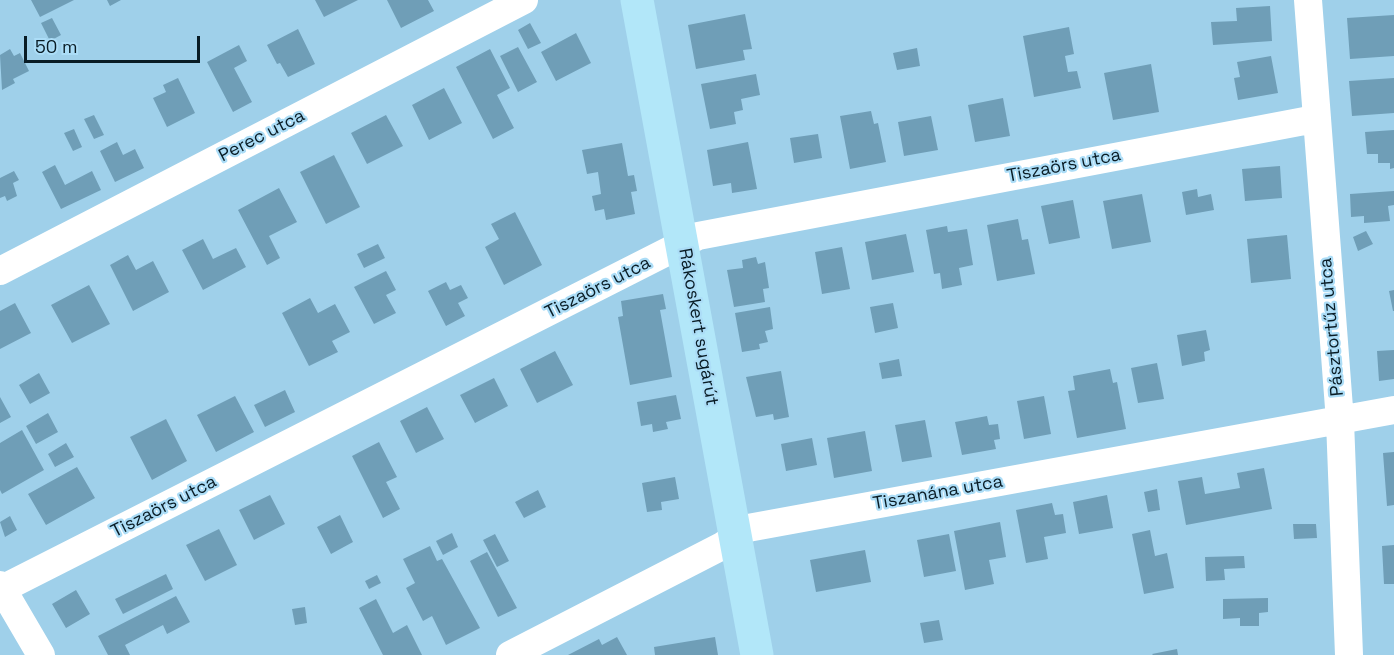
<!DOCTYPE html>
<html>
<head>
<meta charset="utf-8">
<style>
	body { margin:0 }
	#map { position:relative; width:1394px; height:655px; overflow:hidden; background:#9fd0ea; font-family:"Space Grotesk",sans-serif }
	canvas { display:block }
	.scale { position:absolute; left:24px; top:36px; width:176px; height:27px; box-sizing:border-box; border:3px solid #091c25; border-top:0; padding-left:8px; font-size:18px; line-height:21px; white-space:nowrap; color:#091c25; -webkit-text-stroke:4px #acddf7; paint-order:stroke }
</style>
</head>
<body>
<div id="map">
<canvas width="1394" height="655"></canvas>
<div class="scale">50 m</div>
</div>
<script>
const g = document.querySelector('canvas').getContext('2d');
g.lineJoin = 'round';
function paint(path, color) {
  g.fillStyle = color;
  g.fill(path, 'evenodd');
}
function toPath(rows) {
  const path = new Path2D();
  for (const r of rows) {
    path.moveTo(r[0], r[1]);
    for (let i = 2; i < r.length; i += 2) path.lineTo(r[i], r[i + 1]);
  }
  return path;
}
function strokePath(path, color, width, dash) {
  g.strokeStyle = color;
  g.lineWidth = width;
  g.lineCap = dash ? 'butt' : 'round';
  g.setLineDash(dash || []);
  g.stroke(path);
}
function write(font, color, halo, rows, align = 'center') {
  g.font = font + ' "Space Grotesk",sans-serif';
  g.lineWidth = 4.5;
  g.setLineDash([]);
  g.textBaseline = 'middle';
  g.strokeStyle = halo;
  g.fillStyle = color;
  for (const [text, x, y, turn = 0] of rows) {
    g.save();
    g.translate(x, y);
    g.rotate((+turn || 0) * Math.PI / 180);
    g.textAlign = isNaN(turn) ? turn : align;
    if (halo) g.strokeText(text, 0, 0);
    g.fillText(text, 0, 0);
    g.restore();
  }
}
paint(toPath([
	[31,0,74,0,40,17],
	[107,0,121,0,110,6],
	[315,0,358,0,324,17],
	[387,0,428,0,434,11,401,28],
	[1270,6,1272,41,1213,45,1211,22,1237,21,1236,8],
	[745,14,752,49,743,50,745,60,696,69,688,25],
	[1394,15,1394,56,1350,59,1347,18],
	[52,18,61,35,50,41,41,23],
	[530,23,541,43,528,49,518,30],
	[1069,27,1074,54,1065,56,1068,72,1077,71,1081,88,1034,97,1023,36],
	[298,29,315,64,288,77,280,63,277,64,267,45],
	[576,33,591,63,556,81,541,52],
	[239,45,247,61,234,68,252,102,233,112,207,62],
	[518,47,537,82,518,92,500,56],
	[917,48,920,66,897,70,893,53],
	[10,49,14,56,20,53,29,71,13,79,15,83,2,90,0,55],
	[490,49,510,88,497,95,514,128,493,139,456,67],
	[1271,56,1278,93,1238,100,1234,78,1240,77,1237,62],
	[1151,64,1159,112,1113,120,1104,73],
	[756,74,760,95,741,99,743,110,734,112,736,124,710,129,701,84],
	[178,78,195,113,167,127,153,98,166,92,163,85],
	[1394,78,1394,113,1352,116,1349,81],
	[444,88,462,123,429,140,412,105],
	[1003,98,1010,136,975,142,968,105],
	[871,111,874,124,878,123,886,162,850,169,840,116],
	[94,115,104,135,94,139,84,119],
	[386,115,403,146,367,164,351,133],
	[931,116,938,150,904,156,898,122],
	[74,129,82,147,73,151,64,133],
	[1394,130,1394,168,1390,169,1390,163,1378,163,1378,154,1367,154,1365,132],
	[818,134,822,158,794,163,790,138],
	[117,142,123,155,135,149,144,168,115,182,100,151],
	[748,142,757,189,732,193,731,183,713,186,707,150],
	[622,143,628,176,634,175,637,191,631,192,635,214,606,220,604,209,595,211,592,196,601,194,598,172,587,174,582,150],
	[334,155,360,207,326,224,300,172],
	[55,165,65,185,92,171,101,190,61,209,42,172],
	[1280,166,1282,198,1245,201,1242,169],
	[14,171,19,180,13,183,17,196,7,201,5,196,0,198,0,178],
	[279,188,297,222,269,236,280,258,267,265,238,210],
	[1197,189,1198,197,1211,194,1214,210,1186,215,1182,192],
	[1394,191,1394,205,1388,206,1390,221,1364,223,1364,216,1351,217,1350,194],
	[1142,194,1151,242,1112,249,1103,201],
	[1073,200,1080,238,1049,244,1041,206],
	[515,212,542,265,504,285,485,247,499,239,491,224],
	[1018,219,1022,240,1028,239,1035,274,997,281,987,225],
	[947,226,948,232,967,229,973,265,959,268,962,285,942,289,940,273,934,274,926,230],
	[1366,231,1373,244,1358,251,1353,237],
	[906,234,914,272,872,280,865,242],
	[1287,235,1291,279,1251,283,1247,239],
	[203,239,213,259,236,248,246,267,203,290,182,250],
	[378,244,385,258,364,268,357,254],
	[842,247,850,289,822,294,815,252],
	[128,255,136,270,153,261,169,292,133,311,110,265],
	[756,257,758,264,765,262,769,288,763,289,765,302,734,307,727,270,743,268,742,260],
	[386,271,396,290,386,295,396,313,374,324,354,287],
	[446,282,450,290,461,285,468,298,458,303,465,316,446,326,428,291],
	[89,285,110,324,72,343,51,305],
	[1394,290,1394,311,1393,311,1389,291],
	[663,294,666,309,660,310,672,377,630,385,618,317,623,316,621,301],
	[310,298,318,313,335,304,350,332,332,341,338,352,309,366,282,313],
	[15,303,31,333,0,349,0,311],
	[893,303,898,328,875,333,870,307],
	[770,307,773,329,765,331,768,342,759,344,760,349,742,352,735,313],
	[1206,330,1210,350,1204,352,1205,361,1182,366,1177,335],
	[1394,350,1394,379,1379,381,1377,351],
	[555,351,573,385,537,403,520,369],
	[899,359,902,376,882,379,879,363],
	[1157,363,1164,399,1138,403,1131,368],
	[1110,369,1113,383,1117,382,1126,429,1077,438,1068,391,1075,390,1073,376],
	[781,371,789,417,774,420,773,414,756,417,746,377],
	[39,373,50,393,30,404,19,385],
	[494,378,508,406,475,423,460,395],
	[285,390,295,412,265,427,254,405],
	[676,395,681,419,666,422,668,429,653,432,652,424,641,426,637,402],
	[235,396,254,432,216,452,197,415],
	[1044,396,1051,434,1024,439,1017,401],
	[0,397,11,417,0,423],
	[427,407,444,439,416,453,400,421],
	[48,413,58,432,36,444,26,426],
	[987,416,989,425,998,424,1000,439,994,440,996,449,962,455,955,422],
	[166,419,187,461,152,480,130,437],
	[925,420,932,457,902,462,895,425],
	[22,430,44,470,2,494,0,490,0,443],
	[865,431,872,471,834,478,827,438],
	[812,438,817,465,786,471,781,444],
	[379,442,397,477,386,482,400,509,383,518,352,456],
	[66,443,74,457,55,467,48,454],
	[1394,452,1394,505,1387,506,1383,453],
	[77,467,95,498,46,525,28,494],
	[1264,468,1272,509,1186,525,1178,481,1202,477,1205,494,1240,488,1237,473],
	[675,477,679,499,661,502,662,510,647,512,642,483],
	[1157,489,1160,510,1148,512,1144,492],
	[538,490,546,507,524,518,515,502],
	[270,495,285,524,254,540,239,510],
	[1107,495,1113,528,1079,534,1073,502],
	[1052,503,1055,515,1063,514,1066,533,1044,537,1048,559,1026,563,1016,510],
	[340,515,353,542,331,554,317,527],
	[10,516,17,530,5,537,0,522],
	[1000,522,1006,557,989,560,994,584,965,590,954,531],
	[1293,524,1316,524,1317,538,1294,539],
	[219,529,237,565,205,581,186,545],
	[1150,530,1155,556,1167,553,1174,588,1144,594,1132,534],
	[452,533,458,547,443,555,436,541],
	[495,534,509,561,497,567,483,540],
	[949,534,956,571,924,577,917,540],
	[1394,545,1394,584,1384,584,1382,546],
	[430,546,437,561,442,559,480,628,446,645,432,616,423,621,406,588,415,583,403,559],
	[865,550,871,582,816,592,810,560],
	[487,552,517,608,498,617,470,561],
	[1244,556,1245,568,1224,569,1225,580,1206,581,1205,557],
	[166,574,173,589,123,614,115,599],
	[377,575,381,583,369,589,365,581],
	[76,590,90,614,66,628,52,604],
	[176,596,190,622,167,634,163,625,125,645,130,655,108,655,98,636],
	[1268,598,1268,612,1259,613,1259,626,1240,626,1240,618,1223,619,1223,599],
	[376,599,393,633,407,625,422,655,383,655,359,608],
	[305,607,307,623,295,625,292,609],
	[939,620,943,640,924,643,920,623],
	[617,637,627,655,568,655,599,639,602,645],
	[715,637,718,655,655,655,654,647],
	[1177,649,1178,655,1153,655,1152,654]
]), '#6f9eb7');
strokePath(toPath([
	[1308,0,1340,421,1349,655],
	[0,271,524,0],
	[0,585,41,655],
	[0,590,698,236,1315,119],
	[510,655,722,546,748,528,1394,410]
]), '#fff', 28);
strokePath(toPath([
	[637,0,757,655]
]), '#b2e7f9', 33);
write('18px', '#091c25', '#acddf7', [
	["Perec utca",262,136,-27],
	["Tiszaörs utca",1064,166,-11],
	["Tiszaörs utca",598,288,-27],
	["Rákoskert sugárút",698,327,80],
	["Pásztortűz utca",1332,327,-95],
	["Tiszanána utca",938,493,-10],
	["Tiszaörs utca",164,507,-27]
]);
</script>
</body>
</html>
